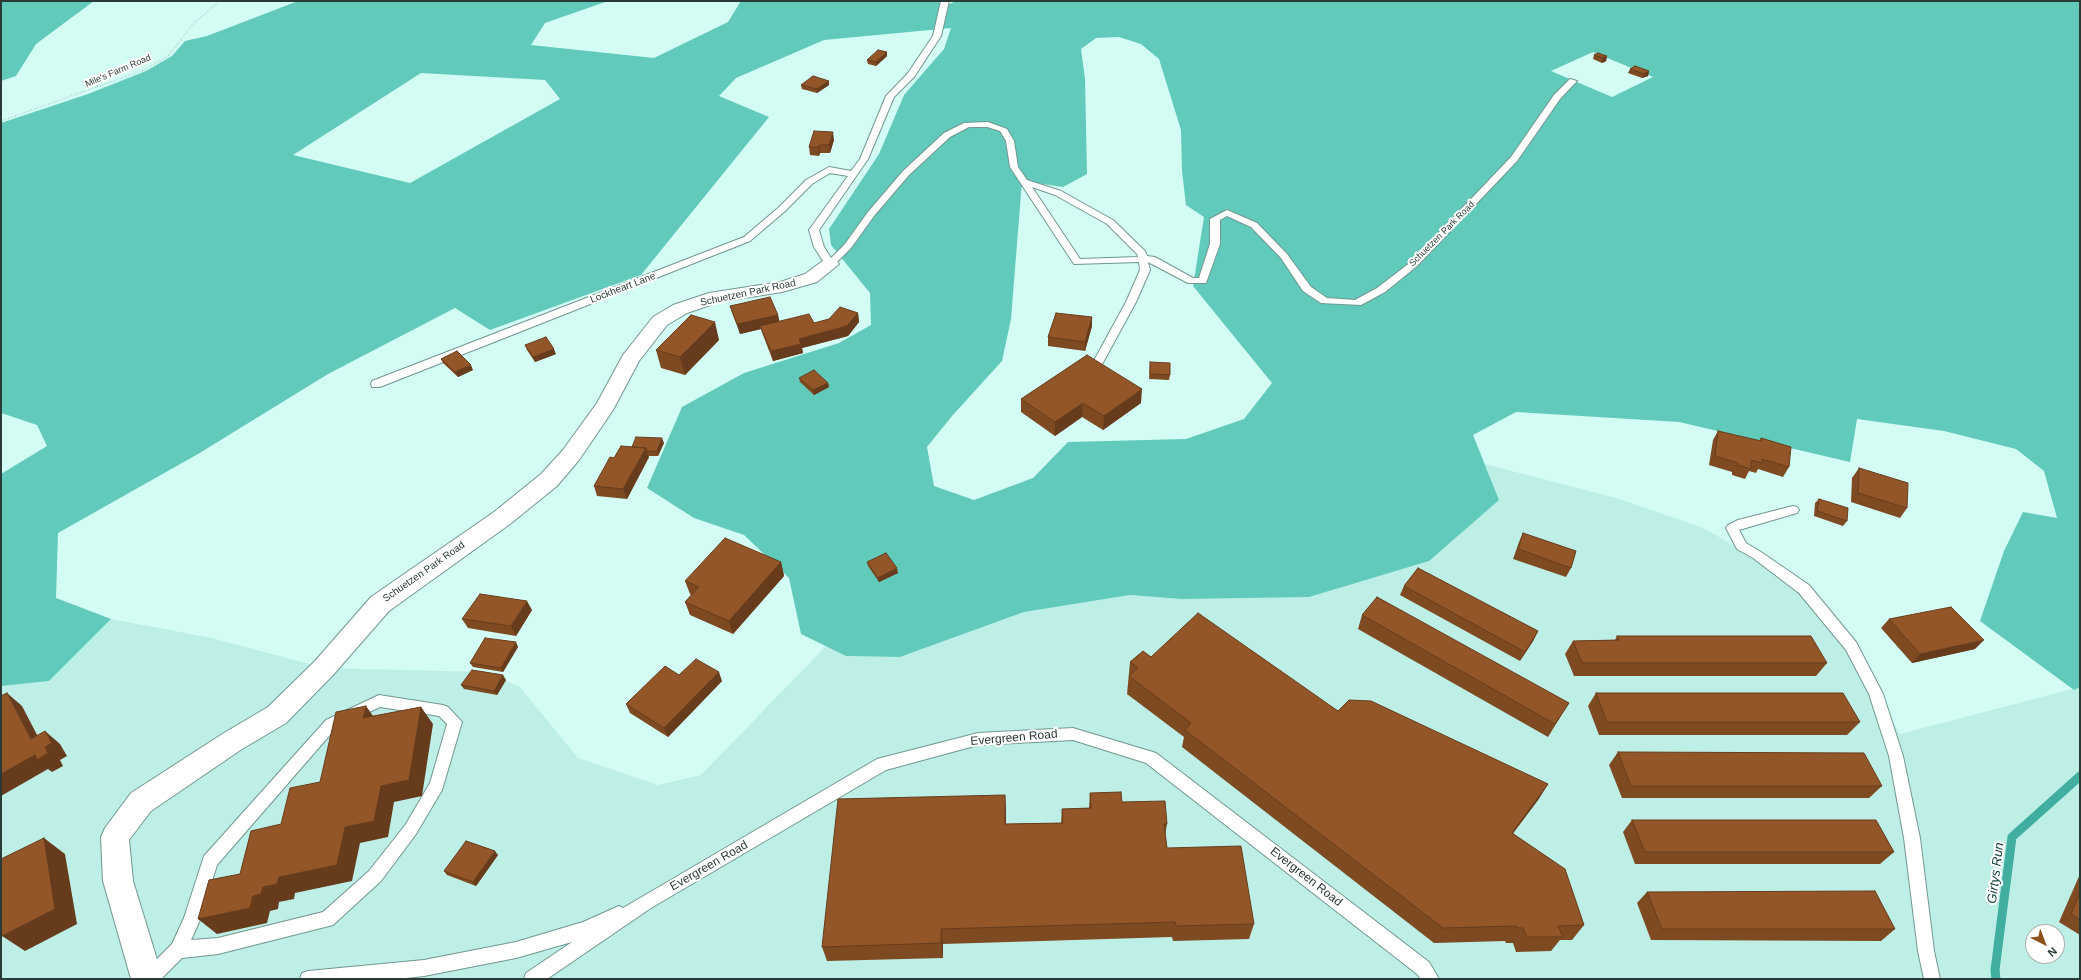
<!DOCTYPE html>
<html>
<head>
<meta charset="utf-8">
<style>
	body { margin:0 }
	#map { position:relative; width:2081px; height:980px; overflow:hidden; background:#d3fcf4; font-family:Helvetica,sans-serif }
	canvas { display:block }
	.frame { position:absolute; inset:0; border:2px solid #2a3a37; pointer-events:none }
	.north { position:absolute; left:2025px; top:924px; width:40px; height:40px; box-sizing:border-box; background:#fff; border:1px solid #aab0af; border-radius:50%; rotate:138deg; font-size:11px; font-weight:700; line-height:16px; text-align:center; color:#2a3a37 }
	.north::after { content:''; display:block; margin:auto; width:14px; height:18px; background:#8f4f18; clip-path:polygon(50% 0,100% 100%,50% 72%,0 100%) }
</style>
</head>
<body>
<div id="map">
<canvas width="2081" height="980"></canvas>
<div class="frame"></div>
<div class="north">N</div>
</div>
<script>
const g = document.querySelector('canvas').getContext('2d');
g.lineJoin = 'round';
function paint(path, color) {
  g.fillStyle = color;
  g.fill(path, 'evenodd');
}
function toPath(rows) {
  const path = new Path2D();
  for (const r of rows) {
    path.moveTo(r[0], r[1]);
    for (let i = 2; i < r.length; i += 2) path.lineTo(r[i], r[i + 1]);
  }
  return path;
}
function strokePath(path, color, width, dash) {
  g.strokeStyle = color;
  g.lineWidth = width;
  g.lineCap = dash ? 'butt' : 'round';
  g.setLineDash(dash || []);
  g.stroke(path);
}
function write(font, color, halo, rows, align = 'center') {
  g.font = font + ' Helvetica,sans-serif';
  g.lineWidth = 4;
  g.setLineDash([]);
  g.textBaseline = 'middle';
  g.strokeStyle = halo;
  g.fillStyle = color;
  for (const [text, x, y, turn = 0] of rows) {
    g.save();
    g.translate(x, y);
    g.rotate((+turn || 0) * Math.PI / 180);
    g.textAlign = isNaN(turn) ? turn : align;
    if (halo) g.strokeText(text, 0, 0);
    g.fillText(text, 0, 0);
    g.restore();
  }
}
paint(toPath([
	[1485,464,1616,498,1701,527,1774,567,1834,623,1900,734,2080,687,2080,979,1,979,1,686,49,681,111,619,212,638,324,668,485,672,520,687,578,758,658,785,701,775,826,646,846,656,900,657,1024,612,1130,595,1181,599,1499,500],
	[2033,932,2057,932,2057,956,2033,956]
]), '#beefe7');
paint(toPath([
	[1,1,94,1,36,44,16,76,1,81],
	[298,1,608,1,545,23,531,45,654,58,728,22,741,1,940,1,939,9,956,1,2080,1,2080,687,2074,690,1980,621,2004,551,2023,512,2057,518,2044,471,2016,449,1944,431,1857,419,1850,462,1679,422,1516,412,1473,435,1499,500,1429,561,1309,597,1181,599,1130,595,1024,612,900,657,846,656,801,634,789,578,744,535,694,518,647,488,682,407,744,373,839,343,871,325,870,293,831,245,829,229,879,154,904,95,944,49,951,28,824,40,736,78,719,96,769,117,641,275,490,330,455,308,328,374,198,454,58,533,56,598,111,619,49,681,1,686,1,474,47,446,37,425,1,413,1,123,88,94,146,71,172,56,185,41,207,36],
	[1119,37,1141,44,1159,59,1181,130,1182,171,1186,205,1204,217,1193,286,1272,383,1244,419,1186,439,1068,442,1033,478,974,500,934,486,927,447,952,416,1002,361,1011,319,1022,181,1063,187,1087,174,1085,79,1081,49,1096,38],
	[1593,52,1653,77,1612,97,1551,71],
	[421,73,545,80,560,99,410,183,293,155]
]), '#61cabb');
strokePath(toPath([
	[1996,979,1995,970,2012,837,2080,776]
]), '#42aea0', 9);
const service = toPath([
	[941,1,949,1,941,36,914,77,894,97,868,159,819,230,824,247,831,258,845,244,868,212,903,171,944,133,964,123,988,122,1007,129,1014,141,1018,167,1027,180,1061,191,1113,220,1145,251,1147,256,1155,257,1193,278,1199,278,1210,244,1210,219,1227,210,1257,223,1287,254,1311,287,1327,298,1355,300,1377,288,1411,262,1511,157,1554,95,1570,79,1577,81,1560,99,1517,161,1417,266,1385,292,1361,305,1321,303,1303,291,1281,258,1251,227,1227,216,1220,220,1220,244,1206,283,1188,283,1148,262,1150,270,1136,302,1100,368,1092,368,1091,366,1126,302,1140,270,1139,262,1074,264,1010,167,1006,141,1000,131,987,127,969,127,950,137,909,175,874,216,851,248,833,266,827,266,825,264,814,247,809,230,848,176,830,173,812,184,784,212,750,241,380,387,372,387,371,384,372,381,744,237,778,208,806,180,829,167,851,171,860,159,886,96,908,73,933,36,941,1],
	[1032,187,1055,195,1107,224,1137,254,1138,257,1080,259,1032,187],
	[1793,506,1797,507,1799,510,1797,513,1739,530,1746,543,1761,552,1809,585,1856,642,1883,694,1903,756,1920,838,1934,951,1940,979,1924,979,1918,951,1904,838,1889,756,1869,694,1846,650,1799,593,1753,558,1737,549,1726,528,1728,525,1738,520,1793,506],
	[379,695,443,705,448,707,462,722,442,790,416,834,381,881,333,925,218,954,182,958,161,979,141,979,143,973,172,944,184,918,204,856,326,720,379,695],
	[380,707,439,716,447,724,430,783,406,824,369,871,323,912,218,938,191,940,200,920,217,865,336,728,380,707],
	[1073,728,1156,753,1429,962,1439,979,1421,979,1417,974,1146,763,1073,740,978,745,886,770,651,908,547,979,524,979,526,973,572,942,516,958,424,976,397,979,300,979,302,973,308,971,424,960,516,942,583,922,619,906,623,908,877,759,978,733,1073,728]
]);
const minor = toPath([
	[830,259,836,260,839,264,817,282,782,292,719,302,687,313,667,325,639,361,613,410,579,460,557,486,510,524,389,611,333,675,286,723,242,749,151,811,129,840,133,881,163,979,131,979,103,881,101,837,105,828,131,793,224,733,268,707,315,661,371,597,494,512,541,474,563,450,597,403,623,355,653,317,673,305,709,293,780,282,805,274,824,260,830,259]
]);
strokePath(service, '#719790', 2);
strokePath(minor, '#719790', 2);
strokePath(toPath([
	[1,121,144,70,168,56,195,22,220,1]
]), '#91b0aa', 1.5, [0.5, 2]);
paint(service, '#fff');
paint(minor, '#fff');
paint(toPath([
	[887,52,887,56,876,66,868,64,867,60],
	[1594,55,1607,56,1606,61,1602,63,1593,59],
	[1630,69,1649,71,1648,76,1642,78,1628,73],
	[829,81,829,85,817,93,802,89,801,85],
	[834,140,830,153,820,153,819,156,810,155,809,147],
	[730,306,778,315,779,321,814,323,858,313,859,322,848,336,802,348,803,353,773,361,763,335,761,329,740,334,733,315],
	[1092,317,1092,326,1085,351,1048,346,1048,337],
	[719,340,685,375,661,368,656,350],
	[525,345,556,354,535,362,527,350],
	[441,359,473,370,458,377,443,363],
	[1150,362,1170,375,1169,380,1149,379],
	[799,378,828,383,829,387,814,395,800,382],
	[1021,399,1141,403,1103,430,1082,417,1055,436,1021,412],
	[1718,431,1759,441,1761,438,1789,467,1783,477,1758,469,1756,473,1749,471,1745,479,1732,475,1732,472,1709,465,1713,440],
	[664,443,658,456,648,456,649,457,627,499,597,496,594,486,614,458,632,447],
	[1859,468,1907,508,1900,518,1851,502,1852,478],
	[1819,499,1847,521,1843,526,1814,516,1815,503],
	[1523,533,1571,568,1566,577,1513,559,1519,542],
	[781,562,784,576,733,634,690,615,685,602,691,595,690,594,685,581],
	[867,562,898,573,879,582,868,566],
	[1404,586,1538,631,1533,641,1520,661,1400,595],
	[532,610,516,636,468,628,462,619],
	[1362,615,1569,703,1548,737,1358,629],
	[1889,619,1975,649,1912,663,1881,628],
	[1617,636,1827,663,1816,676,1574,676,1565,654,1573,641,1615,640],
	[518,647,503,672,473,667,470,663],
	[1151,657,1338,711,1548,784,1538,800,1513,833,1584,925,1572,940,1560,940,1551,951,1516,952,1513,943,1506,943,1505,941,1434,943,1182,747,1184,737,1127,694,1130,662],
	[679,675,722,681,668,737,630,713,626,704],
	[506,680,497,695,464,689,461,685],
	[1596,693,1860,722,1847,735,1599,735,1588,706],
	[1618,752,1882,786,1869,798,1622,798,1609,765],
	[1090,793,1122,802,1167,824,1165,836,1167,848,1254,924,1249,939,1173,941,1172,937,943,944,943,958,827,961,822,947,1005,795,1006,824,1061,823,1062,809,1089,808],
	[1632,820,1894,852,1880,864,1635,864,1623,832],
	[498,855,476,886,447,875,444,871],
	[2080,874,2080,935,2059,922],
	[1647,892,1895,929,1881,941,1651,940,1637,903]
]), '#7e4a22');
paint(toPath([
	[887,52,887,56,876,66,876,62],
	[1607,56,1606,61,1602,63,1603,58],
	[1649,71,1648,76,1642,78,1644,74],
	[829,81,829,85,817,93,817,89],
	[833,132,834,140,830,153,829,145],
	[819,145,820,153,819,156,818,147],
	[858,313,859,322,848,336,802,348,803,353,773,361,771,351],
	[778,315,780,324,760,326,761,329,740,334,737,324],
	[1092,317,1092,326,1085,351,1085,342],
	[715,322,719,340,685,375,680,357],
	[554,349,556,354,535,362,533,357],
	[471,365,473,370,458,377,455,372],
	[828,383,829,387,814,395,813,390],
	[1142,389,1141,403,1103,430,1104,416],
	[1083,403,1082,417,1055,436,1055,422],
	[662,438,664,443,658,456,657,451],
	[646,448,649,457,627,499,623,489],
	[781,562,784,576,733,634,729,621],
	[897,568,898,573,879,582,878,578],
	[527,601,532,610,516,636,511,626],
	[1538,631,1533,641,1520,661,1525,652],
	[1984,640,1975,649,1912,663,1920,654],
	[516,642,518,647,503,672,501,668],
	[719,672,722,681,668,737,664,728],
	[503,675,506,680,497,695,494,691],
	[7,693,22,706,46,752,31,739],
	[366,706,378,723,363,718],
	[421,707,433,724,422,796,394,802,388,837,360,843,352,881,295,893,294,899,279,902,278,909,270,911,267,923,217,934,198,919,253,896,263,887,279,877,345,827,381,786],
	[45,731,60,744,67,756,60,760,63,766,52,772,48,769,1,796,1,774,45,747],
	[1548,784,1538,800,1502,848,1512,833],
	[1005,795,1006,811,1006,840,1005,824],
	[44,838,65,854,77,924,25,951,2,936],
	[495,851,498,855,476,886,473,882],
	[941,929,943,944,943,958,941,943]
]), '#673c1c');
const building = toPath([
	[878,50,887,52,876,62,867,60,878,50],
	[1598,53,1607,56,1603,58,1594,55,1598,53],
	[1635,66,1649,71,1644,74,1630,69,1635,66],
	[813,76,829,81,817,89,801,85,813,76],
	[814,131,833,132,829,145,819,145,818,147,809,147,814,131],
	[770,297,778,315,737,324,730,306,770,297],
	[840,307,858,313,847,326,799,339,801,344,771,351,760,326,809,314,814,323,829,319,840,307],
	[1056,313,1092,317,1085,342,1048,337,1056,313],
	[691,315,715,322,680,357,656,350,691,315],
	[546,337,554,349,533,357,525,345,546,337],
	[457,351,471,365,455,372,441,359,457,351],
	[1087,355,1142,389,1104,416,1083,403,1055,422,1021,399,1087,355],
	[1150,362,1170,363,1170,375,1150,374,1150,362],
	[814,370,828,383,813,390,799,378,814,370],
	[1718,431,1761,441,1761,438,1791,447,1789,467,1762,459,1762,463,1751,460,1751,469,1738,465,1738,463,1715,456,1718,431],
	[636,437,662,438,657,451,647,451,646,448,632,447,636,437],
	[621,446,646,448,623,489,594,486,610,457,614,458,621,446],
	[1859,468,1908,483,1907,508,1858,493,1859,468],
	[1819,499,1848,508,1847,521,1817,511,1819,499],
	[1523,533,1576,551,1571,568,1518,549,1523,533],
	[725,538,781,562,729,621,685,602,699,587,685,581,725,538],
	[886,553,897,568,878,578,867,562,886,553],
	[1418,568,1538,631,1525,652,1404,586,1418,568],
	[480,594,527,601,511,626,462,619,480,594],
	[1377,597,1569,703,1555,724,1362,615,1377,597],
	[1951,607,1984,640,1920,654,1889,619,1951,607],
	[1198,613,1338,711,1349,700,1371,701,1548,784,1512,833,1565,869,1584,925,1558,926,1563,937,1527,937,1523,928,1516,928,1516,926,1443,928,1185,730,1191,723,1129,676,1138,668,1130,662,1143,651,1151,657,1198,613],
	[1617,636,1811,636,1827,663,1582,663,1573,641,1619,640,1617,636],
	[485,638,516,642,501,668,470,663,485,638],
	[696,659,719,672,664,728,626,704,665,666,679,675,696,659],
	[472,670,503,675,494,691,461,685,472,670],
	[7,693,31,739,45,731,52,743,45,747,48,753,37,760,35,755,1,774,1,696,7,693],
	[1596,693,1843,693,1860,722,1607,722,1596,693],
	[366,706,363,718,421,707,409,780,381,786,374,821,345,827,337,865,279,877,277,884,263,887,261,894,253,896,250,908,198,919,209,880,240,874,251,831,281,824,290,788,320,782,336,712,366,706],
	[1618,752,1864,753,1882,786,1631,786,1618,752],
	[1121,792,1122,802,1165,801,1167,824,1164,824,1167,848,1241,846,1254,924,1176,926,1175,922,941,929,941,943,822,947,838,799,1005,795,1005,824,1063,823,1062,809,1091,808,1090,793,1121,792],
	[1632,820,1876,820,1894,852,1645,852,1632,820],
	[44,838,55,909,2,936,1,929,1,859,44,838],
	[466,841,495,851,473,882,444,871,466,841],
	[1875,891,1895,929,1662,929,1647,892,1875,891],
	[2080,893,2080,920,2071,914,2080,893]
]);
paint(building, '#935628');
strokePath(building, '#673c1c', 1);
write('9px', '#2a3a37', '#fff', [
	["Mile's Farm Road",118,71,-23],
	["Schuetzen Park Road",1442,234,-45]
]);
write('10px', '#2a3a37', '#fff', [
	["Lockheart Lane",623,288,-21],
	["Schuetzen Park Road",748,293,-12],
	["Schuetzen Park Road",424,572,-35]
]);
write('12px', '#2a3a37', '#fff', [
	["Evergreen Road",1014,738,-5],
	["Evergreen Road",709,866,-30],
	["Evergreen Road",1306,877,38]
]);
write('italic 13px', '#11423b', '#fff', [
	["Girtys Run",1996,873,-83]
]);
</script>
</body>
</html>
